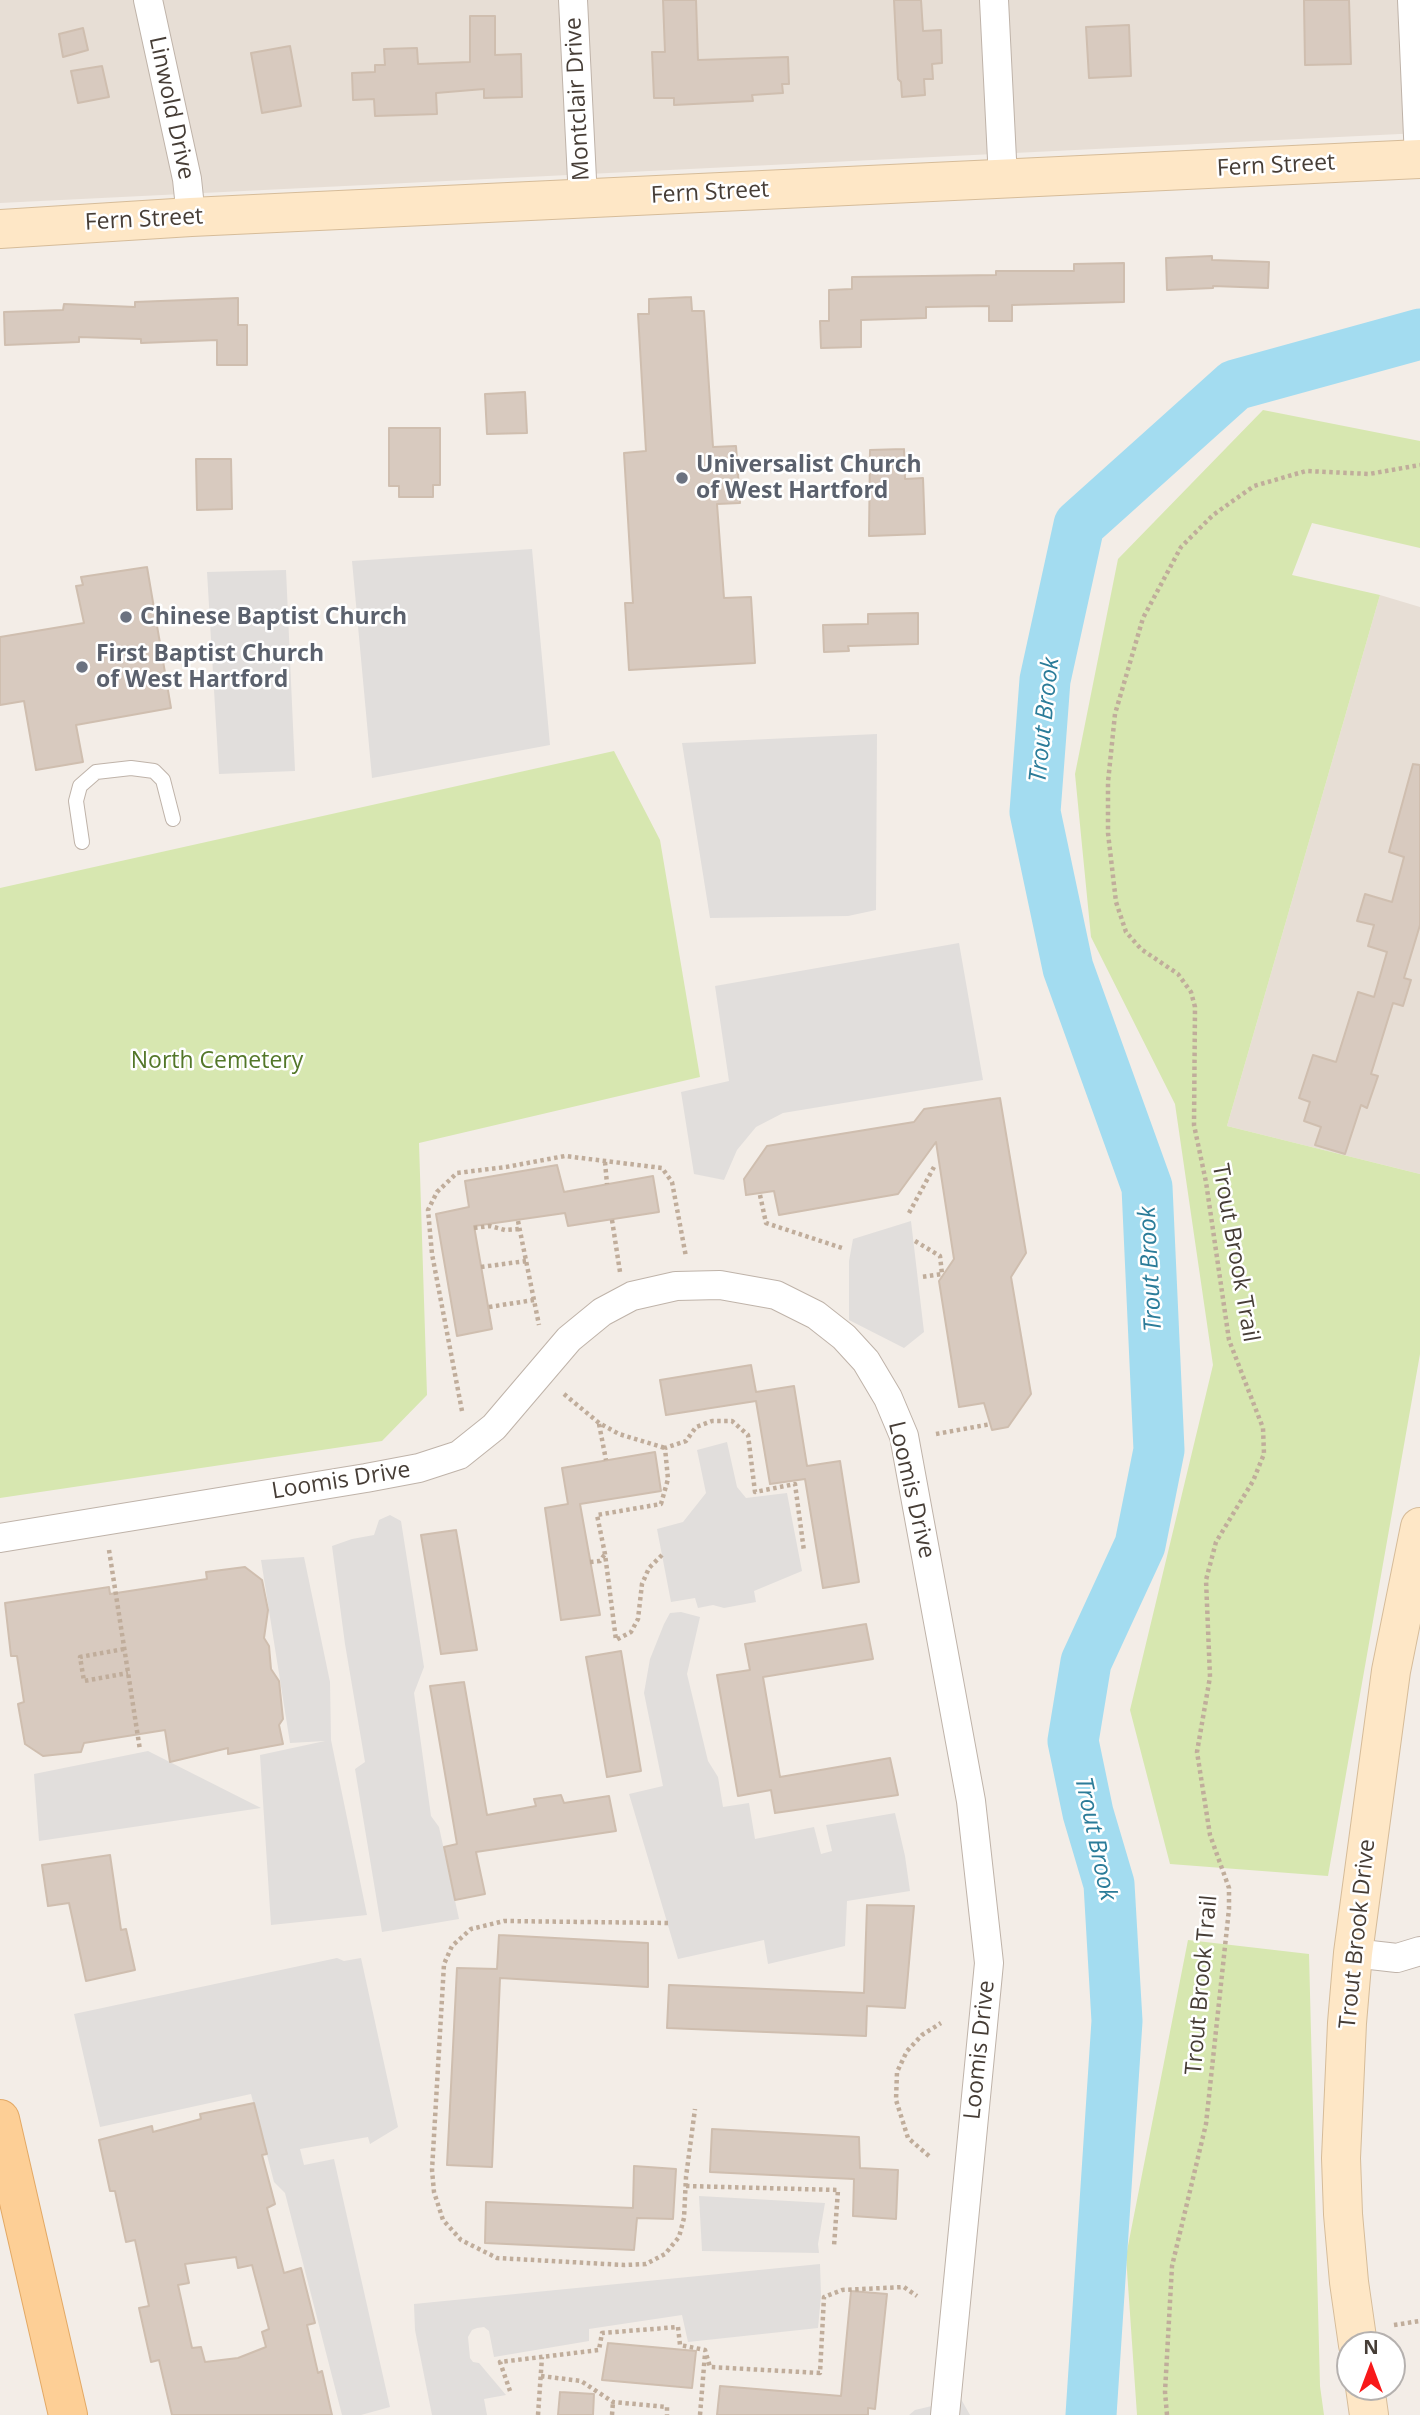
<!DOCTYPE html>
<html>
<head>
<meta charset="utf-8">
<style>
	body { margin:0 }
	#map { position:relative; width:1420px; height:2415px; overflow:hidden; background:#f3ede7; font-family:"Open Sans",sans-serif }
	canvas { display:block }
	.north { position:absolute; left:1336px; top:2331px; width:70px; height:70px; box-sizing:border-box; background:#fff; border:2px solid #b5b1af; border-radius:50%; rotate:0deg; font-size:19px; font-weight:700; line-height:28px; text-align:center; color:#463d36 }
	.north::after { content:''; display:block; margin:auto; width:24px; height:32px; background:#f8191a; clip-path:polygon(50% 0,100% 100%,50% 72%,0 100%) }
</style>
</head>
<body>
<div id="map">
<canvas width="1420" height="2415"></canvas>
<div class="north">N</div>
</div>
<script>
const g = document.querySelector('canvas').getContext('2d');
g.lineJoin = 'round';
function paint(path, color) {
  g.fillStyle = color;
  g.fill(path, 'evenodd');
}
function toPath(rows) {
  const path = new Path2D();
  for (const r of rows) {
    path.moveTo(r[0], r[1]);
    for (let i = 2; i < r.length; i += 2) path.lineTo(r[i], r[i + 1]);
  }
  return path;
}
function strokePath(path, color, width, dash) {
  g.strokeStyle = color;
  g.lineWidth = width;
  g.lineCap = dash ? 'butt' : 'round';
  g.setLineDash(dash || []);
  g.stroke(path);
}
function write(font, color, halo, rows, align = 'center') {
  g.font = font + ' "Open Sans",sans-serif';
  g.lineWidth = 5;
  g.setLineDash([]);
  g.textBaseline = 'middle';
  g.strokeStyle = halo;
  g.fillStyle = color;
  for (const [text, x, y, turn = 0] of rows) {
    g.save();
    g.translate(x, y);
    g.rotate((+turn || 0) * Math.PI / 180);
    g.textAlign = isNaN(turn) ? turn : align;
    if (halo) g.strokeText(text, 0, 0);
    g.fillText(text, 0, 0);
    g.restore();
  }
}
paint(toPath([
	[0,0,1420,0,1420,133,0,203],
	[1380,595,1420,607,1420,1174,1227,1126]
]), '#e7ded5');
paint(toPath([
	[1263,410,1420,441,1420,548,1312,523,1292,575,1380,595,1227,1126,1420,1174,1420,1354,1328,1876,1170,1864,1130,1710,1213,1365,1175,1104,1091,937,1075,774,1118,559],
	[614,751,660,840,700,1077,419,1143,427,1395,382,1441,0,1498,0,888],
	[1188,1940,1309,1954,1320,2386,1324,2415,1137,2415,1126,2256]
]), '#d7e7b0');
paint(toPath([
	[532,549,550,745,372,778,352,561],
	[286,570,295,771,219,774,207,572],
	[877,734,876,910,848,916,710,918,682,743],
	[959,943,983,1080,783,1113,756,1127,737,1150,724,1180,694,1174,681,1092,729,1081,715,986],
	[911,1221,924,1332,904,1348,849,1320,849,1261,853,1239],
	[727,1442,737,1487,746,1498,787,1493,802,1571,754,1591,756,1602,724,1608,713,1605,698,1608,695,1598,671,1602,657,1529,683,1522,706,1493,697,1450],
	[390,1515,401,1521,424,1667,414,1693,431,1816,439,1827,459,1919,382,1932,355,1769,365,1762,345,1644,332,1546,352,1539,374,1535,379,1520],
	[304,1557,330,1682,331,1740,367,1915,271,1925,260,1755,325,1741,290,1743,261,1560],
	[681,1612,700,1617,687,1674,708,1761,718,1777,723,1807,749,1803,755,1839,814,1827,821,1854,832,1851,826,1825,895,1813,905,1856,910,1891,847,1901,845,1946,768,1964,764,1940,678,1959,629,1794,663,1786,644,1693,650,1659,664,1624,670,1613],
	[148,1751,261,1808,39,1841,34,1774],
	[337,1958,344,1961,361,1958,398,2127,370,2144,368,2137,300,2149,304,2165,334,2159,390,2407,361,2415,342,2415,285,2193,274,2182,251,2094,100,2127,74,2014],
	[699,2196,825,2203,818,2244,819,2253,702,2251],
	[820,2264,821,2296,818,2328,688,2342,682,2315,602,2327,589,2329,589,2341,494,2357,489,2331,484,2327,477,2328,472,2330,468,2337,470,2358,473,2362,479,2363,506,2395,484,2399,487,2415,432,2415,415,2330,414,2304],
	[961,2399,970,2415,909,2415,915,2410]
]), '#e1dedc');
strokePath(toPath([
	[1091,2415,1117,2021,1109,1884,1088,1813,1073,1741,1086,1662,1140,1545,1159,1450,1147,1187,1068,968,1035,812,1045,680,1079,525,1235,385,1420,334]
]), '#a3dcf0', 51);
const building = toPath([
	[663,0,696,0,698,60,788,57,789,84,782,84,783,93,752,95,753,101,674,105,674,98,654,98,652,52,665,52,663,0],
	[894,0,921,0,923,31,941,30,942,63,932,64,933,79,924,79,925,95,902,97,901,82,898,79,894,0],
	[1304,0,1349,0,1351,64,1305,65,1304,0],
	[470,16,495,16,495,55,521,54,522,97,484,98,484,89,436,93,437,114,375,116,374,99,353,100,352,73,375,72,375,65,385,65,384,49,417,48,418,64,470,62,470,16],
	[1129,25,1131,76,1089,78,1086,27,1129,25],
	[83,28,88,50,63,57,59,34,83,28],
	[290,46,301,106,262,113,251,53,290,46],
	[102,66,109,97,78,103,71,71,102,66],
	[1212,256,1212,260,1269,262,1268,288,1213,286,1213,288,1167,290,1166,258,1212,256],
	[1124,263,1124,302,1012,305,1012,321,989,321,989,306,926,307,926,318,861,320,861,347,821,348,820,321,829,321,829,290,852,289,852,277,996,275,996,271,1074,271,1074,264,1124,263],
	[691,297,692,311,704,311,713,447,736,446,740,503,717,504,724,598,751,597,755,663,629,670,625,603,633,603,624,453,646,451,638,314,649,314,649,299,691,297],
	[238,298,238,325,247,325,247,365,217,365,217,340,141,343,141,339,79,337,79,342,5,345,4,312,63,310,64,304,135,307,135,302,238,298],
	[525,392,527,433,487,434,485,394,525,392],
	[389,428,440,428,440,485,433,485,433,497,399,497,399,486,389,486,389,428],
	[904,449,905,479,923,478,925,534,869,536,870,450,904,449],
	[196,459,231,459,232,509,197,510,196,459],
	[147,567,171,708,76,725,83,762,36,770,24,701,0,705,0,637,84,623,76,586,83,585,81,577,147,567],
	[918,613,918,644,848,646,849,651,824,652,823,625,868,624,868,614,918,613],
	[1413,764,1420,765,1420,925,1404,978,1411,980,1403,1006,1393,1003,1371,1074,1378,1076,1367,1108,1361,1105,1345,1154,1315,1145,1321,1127,1304,1121,1310,1102,1299,1098,1313,1055,1336,1062,1358,992,1374,997,1387,952,1368,946,1374,925,1357,921,1365,894,1392,902,1404,857,1389,852,1413,764],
	[1000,1098,1026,1253,1011,1277,1031,1394,1008,1427,992,1430,984,1403,959,1407,939,1281,954,1259,936,1142,898,1194,779,1215,774,1191,746,1195,744,1179,767,1146,914,1122,924,1109,1000,1098],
	[557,1165,564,1192,653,1176,659,1212,568,1226,565,1213,474,1226,492,1329,457,1336,436,1214,469,1207,465,1181,557,1165],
	[751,1365,756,1392,794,1386,807,1466,840,1461,859,1582,823,1588,805,1479,770,1484,756,1401,666,1415,660,1380,751,1365],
	[655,1452,661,1491,580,1504,600,1615,561,1620,545,1508,568,1504,562,1468,655,1452],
	[456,1530,477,1650,441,1654,421,1535,456,1530],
	[245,1567,262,1580,268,1610,264,1638,269,1646,271,1669,279,1681,283,1719,279,1725,283,1744,228,1754,228,1748,170,1762,165,1730,84,1743,81,1752,43,1756,25,1744,18,1704,24,1702,17,1656,11,1656,5,1603,109,1587,110,1594,207,1579,206,1572,245,1567],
	[866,1624,873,1659,763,1677,780,1777,890,1758,898,1795,775,1813,771,1790,738,1796,717,1675,750,1670,745,1644,866,1624],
	[621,1651,641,1771,607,1777,586,1657,621,1651],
	[464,1682,487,1815,536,1806,534,1799,561,1795,564,1803,609,1796,616,1831,476,1852,485,1894,455,1900,444,1847,457,1844,430,1686,464,1682],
	[110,1855,121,1930,126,1929,135,1970,86,1981,69,1903,48,1906,42,1865,110,1855],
	[867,1905,914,1906,905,2008,867,2006,866,2036,667,2028,669,1985,864,1993,867,1905],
	[499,1935,648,1943,648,1987,500,1978,492,2167,447,2165,457,1968,497,1969,499,1935],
	[254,2103,267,2154,262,2155,275,2204,267,2208,284,2273,301,2268,315,2323,307,2325,318,2373,322,2371,332,2415,172,2415,159,2360,151,2362,139,2308,149,2306,135,2240,126,2242,115,2191,110,2191,99,2140,152,2126,153,2132,201,2119,200,2114,254,2103],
	[236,2257,238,2268,252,2265,269,2329,262,2332,266,2347,238,2358,205,2362,201,2347,192,2348,178,2285,189,2283,185,2264,236,2257],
	[712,2129,859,2137,860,2168,898,2170,896,2219,853,2216,854,2179,710,2172,712,2129],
	[634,2166,676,2169,673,2219,637,2218,634,2250,485,2243,486,2202,633,2208,634,2166],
	[851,2291,887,2294,875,2409,868,2408,868,2415,717,2415,720,2386,841,2396,851,2291],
	[608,2343,696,2351,692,2388,602,2380,608,2343],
	[560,2392,594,2394,593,2415,558,2415,560,2392]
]);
paint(building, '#d8cabf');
strokePath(building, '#cfbeaf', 2);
const lane = toPath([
	[82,842,76,801,80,786,96,772,131,768,154,771,163,780,173,819]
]);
const street = toPath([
	[148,0,187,179,191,217],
	[573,0,583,199],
	[994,0,1003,179],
	[1412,0,1419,159],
	[0,1538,366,1478,419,1468,459,1455,494,1427,569,1339,602,1312,632,1296,676,1286,720,1285,776,1295,816,1315,844,1337,866,1361,888,1398,904,1436,971,1801,989,1963,945,2415],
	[1353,1953,1397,1958,1420,1951]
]);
const secondary = toPath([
	[0,229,191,217,1420,159],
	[1358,2345,1349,2282,1343,2214,1341,2158,1347,2023,1353,1953,1391,1671,1420,1527],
	[1365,2387,1369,2415]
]);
const primary = toPath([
	[0,2119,68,2415]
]);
strokePath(lane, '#bfb3a9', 16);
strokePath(street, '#bfb3a9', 30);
strokePath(secondary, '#d6bc99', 40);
strokePath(primary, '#e3a965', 40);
strokePath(toPath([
	[605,1162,607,1184],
	[760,1195,766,1223,842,1248],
	[909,1213,934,1167],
	[612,1220,620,1272],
	[518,1221,539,1325],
	[474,1228,490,1226,505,1230,520,1229],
	[915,1241,940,1256,942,1274,921,1277],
	[481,1267,526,1261],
	[489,1307,534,1300],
	[564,1394,599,1423,619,1434,665,1448],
	[462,1411,432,1254,428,1210,437,1192,457,1173,506,1167,565,1156,662,1168,672,1182,686,1257],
	[599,1424,606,1460],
	[936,1434,991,1424],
	[109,1550,140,1750],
	[662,1555,649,1568,642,1584,638,1619,631,1632,616,1640,605,1554,597,1515,661,1504,668,1479,665,1448,686,1441,696,1427,712,1421,732,1421,748,1435,755,1492,795,1484,804,1551],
	[590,1562,600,1561,605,1554],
	[124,1649,80,1657,84,1681,128,1673],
	[668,1923,504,1921,471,1929,452,1946,444,1964,432,2170,434,2192,443,2220,461,2240,497,2258,624,2265,646,2264,665,2254,679,2237,684,2218,686,2177,695,2109],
	[929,2156,908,2138,896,2100,897,2072,907,2051,922,2035,941,2023],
	[686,2186,838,2190,834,2246],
	[1394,2325,1420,2321],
	[541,2376,581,2381,613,2402,667,2407,667,2415],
	[510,2391,500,2362,599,2350,602,2333,678,2327,680,2345,705,2350,710,2367,820,2373,824,2297,842,2290,904,2287,917,2296],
	[538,2415,542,2357],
	[612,2415,613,2402],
	[700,2415,705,2354],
	[1167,2415,1165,2392,1172,2266,1206,2124,1229,1909,1229,1888,1210,1835,1197,1752,1210,1677,1206,1580,1216,1542,1253,1481,1264,1454,1263,1428,1229,1340,1206,1182,1194,1125,1195,1007,1191,992,1178,974,1141,949,1126,932,1116,902,1108,833,1108,782,1115,714,1143,618,1181,547,1213,515,1254,486,1306,471,1369,474,1420,465]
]), '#c0ad9b', 4.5, [3.5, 3.5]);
strokePath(lane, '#fff', 14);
strokePath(street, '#fff', 28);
strokePath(secondary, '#fee7c6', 38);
strokePath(primary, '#fdcf96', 38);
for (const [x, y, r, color] of [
	[682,478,7,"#6b7280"],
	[126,617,7,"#6b7280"],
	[82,667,7,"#6b7280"]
]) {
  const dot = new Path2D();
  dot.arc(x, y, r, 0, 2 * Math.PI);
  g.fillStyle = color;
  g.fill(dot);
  strokePath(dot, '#fff', 2.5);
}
write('23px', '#463d36', '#fff', [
	["Montclair Drive",578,99,-93],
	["Linwold Drive",171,108,78],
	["Fern Street",1276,166,-3],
	["Fern Street",710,193,-3],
	["Fern Street",144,220,-3],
	["Trout Brook Trail",1235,1253,80],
	["Loomis Drive",341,1481,-9],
	["Loomis Drive",911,1490,77],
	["Trout Brook Drive",1358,1934,-84],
	["Trout Brook Trail",1202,1985,-85],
	["Loomis Drive",980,2050,-84]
]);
write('bold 23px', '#5b616d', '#fff', [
	["Universalist Church",696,465],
	["of West Hartford",696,491],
	["Chinese Baptist Church",140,617],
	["First Baptist Church",96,654],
	["of West Hartford",96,680]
], 'left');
write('23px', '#537729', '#fff', [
	["North Cemetery",217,1061]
]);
write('italic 24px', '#2b7c99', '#fff', [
	["Trout Brook",1045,720,-84],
	["Trout Brook",1151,1269,-93],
	["Trout Brook",1095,1839,78]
]);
</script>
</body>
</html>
